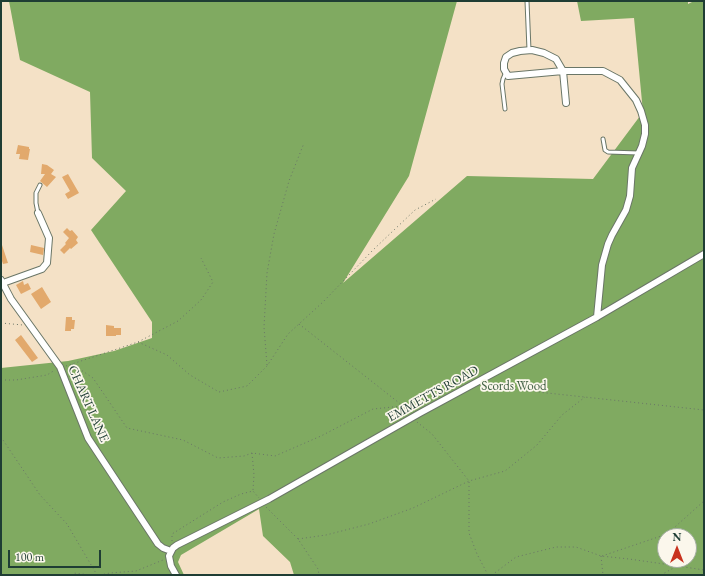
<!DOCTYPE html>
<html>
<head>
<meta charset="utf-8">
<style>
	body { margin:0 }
	#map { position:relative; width:705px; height:576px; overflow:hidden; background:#f4e1c6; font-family:"EB Garamond",serif }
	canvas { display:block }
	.frame { position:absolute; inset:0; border:2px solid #1f3d34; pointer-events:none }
	.north { position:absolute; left:657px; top:528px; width:40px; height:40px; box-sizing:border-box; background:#fbf7ec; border:1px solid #a3ada2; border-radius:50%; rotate:0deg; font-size:11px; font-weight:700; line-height:16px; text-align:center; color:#1f3d34 }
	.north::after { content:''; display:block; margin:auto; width:14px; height:18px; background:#c8321e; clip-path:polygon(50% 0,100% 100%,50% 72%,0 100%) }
	.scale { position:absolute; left:8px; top:550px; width:93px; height:18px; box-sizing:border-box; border:2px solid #1f3d34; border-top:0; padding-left:5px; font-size:12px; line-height:14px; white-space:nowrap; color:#1f3d34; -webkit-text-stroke:3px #fbf7ec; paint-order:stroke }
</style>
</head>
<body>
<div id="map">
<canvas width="705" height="576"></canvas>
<div class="frame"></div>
<div class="north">N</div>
<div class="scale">100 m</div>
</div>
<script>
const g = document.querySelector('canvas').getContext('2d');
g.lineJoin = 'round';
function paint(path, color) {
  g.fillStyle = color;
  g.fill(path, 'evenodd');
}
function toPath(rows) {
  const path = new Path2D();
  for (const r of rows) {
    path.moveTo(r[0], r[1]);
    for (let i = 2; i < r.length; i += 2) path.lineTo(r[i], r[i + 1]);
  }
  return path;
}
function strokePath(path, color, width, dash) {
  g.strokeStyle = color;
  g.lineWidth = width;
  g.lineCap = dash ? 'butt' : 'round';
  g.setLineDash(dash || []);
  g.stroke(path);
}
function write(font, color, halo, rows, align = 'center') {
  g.font = font + ' "EB Garamond",serif';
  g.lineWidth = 3.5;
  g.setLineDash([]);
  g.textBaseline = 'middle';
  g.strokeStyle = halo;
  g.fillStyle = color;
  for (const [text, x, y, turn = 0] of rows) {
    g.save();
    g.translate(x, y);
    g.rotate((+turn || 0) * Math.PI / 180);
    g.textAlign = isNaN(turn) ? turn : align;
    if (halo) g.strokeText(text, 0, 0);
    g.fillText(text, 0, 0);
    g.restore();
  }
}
paint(toPath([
	[9,1,457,1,409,176,343,283,467,176,593,179,643,112,634,18,581,21,577,1,688,1,688,4,694,1,704,1,704,575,294,575,290,562,263,536,259,509,181,555,178,562,184,575,1,575,1,368,68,361,114,351,152,338,152,322,91,230,126,191,92,158,90,92,20,60],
	[665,536,689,536,689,560,665,560]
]), '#80aa61');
paint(toPath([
	[18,145,29,147,29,149,30,149,28,160,19,159,20,154,16,154],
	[42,164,47,165,54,170,51,174,56,177,47,187,40,181,45,174,41,174],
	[68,174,79,193,68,199,65,194,70,191,62,177],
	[67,228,70,231,72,230,78,237,76,240,78,243,71,249,70,248,64,254,60,250,66,244,65,243,69,238,63,232],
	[1,245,2,245,8,263,3,264,2,261,1,262],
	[31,245,44,248,43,255,30,252],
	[23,281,24,285,28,283,31,289,21,294,16,285],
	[42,287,51,302,41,309,31,294],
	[66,317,72,317,72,320,75,320,74,329,71,329,71,331,65,331],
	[106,325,114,326,114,328,121,328,121,335,116,335,116,336,106,336],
	[21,335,38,358,32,362,15,340]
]), '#e2a96c');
const lane = toPath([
	[527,1,529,50],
	[505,109,502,84,503,79,506,72],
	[603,139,605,150,608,152,639,153],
	[38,213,36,203,36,193,40,185]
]);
const street = toPath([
	[566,103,563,71,556,59,544,53,532,50,520,51,512,53,506,57,504,63,504,69,508,76,563,71,603,71,620,80,636,100,641,111,645,125,645,134,642,146,632,168,630,196,626,210,612,235,608,244,602,265,597,317],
	[1,280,11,299,60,367,88,438,158,544,163,548,171,551],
	[3,283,42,269,47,263,49,238,38,213],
	[176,575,171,566,169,556,173,548,177,545,269,499,420,413,597,317,704,254]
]);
strokePath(lane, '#6a7667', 5);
strokePath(street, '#6a7667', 8);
strokePath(toPath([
	[1,323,23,325],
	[299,324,403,406],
	[138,342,167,355,190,375,219,392,247,386,267,366,288,334,323,302,373,250,415,210,436,199],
	[72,364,93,378,127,428,183,440,218,458,244,456,252,453,275,456,321,436,373,409,403,406,408,412],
	[267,365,264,327,267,273,274,234,289,181,304,143],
	[66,366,138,342,178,321,201,300,213,282,201,258],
	[1,380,16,380,47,375,55,370],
	[483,386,704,410],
	[417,422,432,434,469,481,469,533,477,554,488,575],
	[1,437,40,495,67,524,97,575],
	[252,453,254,475,253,490],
	[266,507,298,539,318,569,319,575],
	[298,539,326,535,369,524,413,508,469,481,505,471,537,445,562,415,585,397],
	[172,541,172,534,223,502,241,494,253,491,259,498],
	[601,556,603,575],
	[602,556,667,534,704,501],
	[72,575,73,573,92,575],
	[100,575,110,573,136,571,163,560],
	[492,575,516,557,556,547,576,547,601,556,629,559,678,566,704,570],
	[661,575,677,566]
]), '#6a7667', 1, [1, 3]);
strokePath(lane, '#fff', 3);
strokePath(street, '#fff', 6);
write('13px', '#405f42', '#fbf7ec', [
	["Scords Wood",514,386]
]);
write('13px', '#1f3d34', '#fbf7ec', [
	["EMMETTS ROAD",433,394,-29],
	["CHART LANE",88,404,66]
]);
</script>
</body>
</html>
